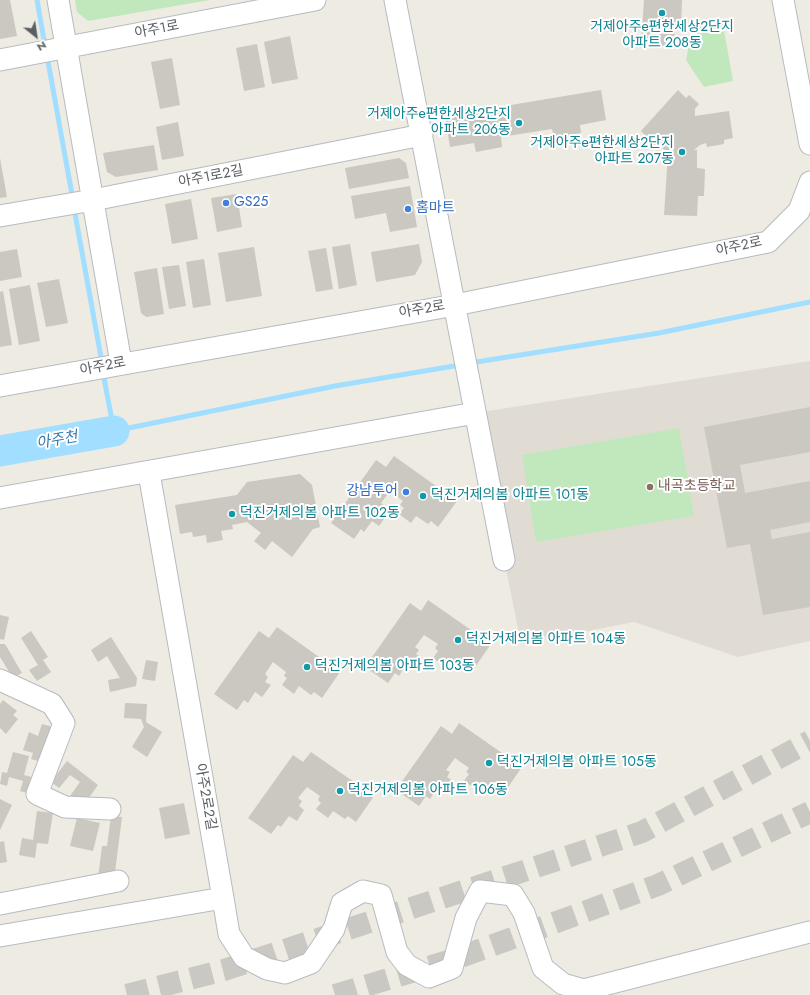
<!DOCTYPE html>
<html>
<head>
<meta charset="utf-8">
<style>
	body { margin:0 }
	#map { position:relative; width:810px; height:995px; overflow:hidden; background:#eeebe2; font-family:Jost,sans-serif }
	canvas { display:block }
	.north { position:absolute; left:16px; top:16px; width:40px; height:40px; -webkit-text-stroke:3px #fff; paint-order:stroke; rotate:150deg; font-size:11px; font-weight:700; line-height:16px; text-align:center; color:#5a5f64 }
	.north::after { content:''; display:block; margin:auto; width:14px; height:18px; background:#5a5f64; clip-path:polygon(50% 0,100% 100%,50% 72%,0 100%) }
</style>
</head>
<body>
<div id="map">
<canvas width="810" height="995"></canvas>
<div class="north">N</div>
</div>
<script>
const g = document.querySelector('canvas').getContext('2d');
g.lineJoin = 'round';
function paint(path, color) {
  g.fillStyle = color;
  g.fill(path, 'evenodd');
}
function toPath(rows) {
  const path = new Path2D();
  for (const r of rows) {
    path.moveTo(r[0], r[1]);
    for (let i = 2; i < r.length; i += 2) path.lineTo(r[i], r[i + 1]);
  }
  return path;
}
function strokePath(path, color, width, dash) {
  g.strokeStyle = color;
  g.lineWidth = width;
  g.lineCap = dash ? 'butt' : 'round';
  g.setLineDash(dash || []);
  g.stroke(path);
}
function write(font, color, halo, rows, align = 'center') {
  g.font = font + ' Jost,"Noto Sans KR",sans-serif';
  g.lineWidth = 4;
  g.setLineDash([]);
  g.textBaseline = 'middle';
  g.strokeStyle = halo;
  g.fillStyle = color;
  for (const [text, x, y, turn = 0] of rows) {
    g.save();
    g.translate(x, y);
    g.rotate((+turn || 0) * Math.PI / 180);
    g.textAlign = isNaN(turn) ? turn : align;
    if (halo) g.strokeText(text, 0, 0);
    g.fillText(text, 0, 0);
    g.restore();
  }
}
paint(toPath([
	[810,361,810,641,738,657,634,622,521,644,475,413]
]), '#e1dcd3');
paint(toPath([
	[75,0,210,0,88,21,77,12],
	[722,19,733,81,704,87,686,60,693,24],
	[679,428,694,516,536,542,522,455]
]), '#c0e8bc');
strokePath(toPath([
	[37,0,45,46],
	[47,56,73,200],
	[74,208,102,363],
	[470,363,659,333,810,302],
	[103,373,114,431,335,386,460,365]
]), '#a1deff', 5);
strokePath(toPath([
	[0,451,114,431]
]), '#a1deff', 31);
paint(toPath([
	[0,0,10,0,17,36,0,39],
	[644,0,682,0,681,26,675,26,674,46,641,45],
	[290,36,298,79,272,84,264,42],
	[257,44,265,87,244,91,236,48],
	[172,58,180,105,160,109,151,62],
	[601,90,606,120,580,125,581,133,554,138,552,129,501,137,502,147,476,152,474,143,450,147,445,116],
	[678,90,686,98,689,95,699,104,695,109,695,116,729,111,733,138,724,140,724,144,707,147,706,143,700,145,694,150,697,150,697,168,705,169,704,196,698,196,697,216,664,215,668,153,660,146,656,150,645,141,648,138,641,131],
	[178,122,184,156,162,160,156,127],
	[154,145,158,170,116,177,107,172,103,153],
	[0,158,7,197,0,198],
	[399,158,406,163,409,178,349,189,345,168],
	[410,186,417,227,390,232,386,213,355,219,351,196],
	[237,194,242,227,217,232,211,198],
	[191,199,198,239,172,244,165,204],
	[350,244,357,285,339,289,332,247],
	[419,244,422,262,415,275,376,282,371,252],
	[254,247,262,296,226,302,218,253],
	[326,248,333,289,316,292,308,251],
	[17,249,22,277,0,281,0,252],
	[204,259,211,305,193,308,186,262],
	[179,265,186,306,169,309,162,267],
	[157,268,164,314,146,317,141,313,134,272],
	[59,279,68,323,46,327,37,283],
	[30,285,40,341,19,345,9,289],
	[3,291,12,345,0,347,0,292],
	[810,407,810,452,740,465,745,493,810,481,810,522,770,530,772,539,810,532,810,607,763,615,750,544,727,548,704,427],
	[394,456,457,501,438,527,431,521,428,524,416,516,411,523,399,514,404,508,400,505,403,501,390,491,381,503,385,506,382,511,387,515,379,526,372,521,364,532,361,529,354,539,331,523,376,460,386,467],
	[300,474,312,485,320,527,313,529,292,557,272,541,265,550,254,541,261,533,247,522,232,525,233,529,221,531,223,540,207,543,206,535,193,537,192,532,180,534,175,505,237,495,247,482],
	[428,600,491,644,473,670,465,665,462,667,450,659,445,666,433,658,438,651,435,648,438,644,424,635,415,647,419,650,416,654,422,658,414,670,406,664,399,676,395,673,388,683,365,667,410,603,421,611],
	[0,615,9,617,4,640,0,639],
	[277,627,340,672,322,698,314,692,311,695,299,686,294,694,282,685,287,678,284,676,286,672,273,662,265,674,268,677,265,682,271,685,262,697,255,692,248,703,244,700,237,710,214,694,259,631,269,638],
	[31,631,48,657,43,660,51,672,37,681,29,670,38,665,21,638],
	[111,637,137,678,136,686,110,692,108,680,120,678,107,656,98,662,91,650],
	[0,644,5,644,22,673,13,678,0,657],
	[146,660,158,662,155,681,142,679],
	[3,700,17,711,13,715,18,719,6,734,0,728,0,704],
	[125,703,147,704,146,722,162,732,147,757,132,747,144,727,141,719,124,718],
	[459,723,522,767,504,793,496,788,493,790,481,782,476,789,464,781,469,774,466,772,469,768,455,758,446,770,450,772,447,777,453,781,445,793,437,787,430,799,426,796,419,806,396,790,441,726,452,734],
	[42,724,53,727,41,762,31,759,33,753,23,750,29,732,38,736],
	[13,752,29,756,24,775,35,778,31,794,20,791,23,781,9,777,7,786,0,784,2,772,7,773],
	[311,752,374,796,356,822,348,816,345,819,333,811,328,818,316,809,321,803,318,800,320,796,307,787,298,798,302,801,299,806,304,810,297,821,289,816,281,827,278,825,271,834,248,818,293,755,303,762],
	[67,761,98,785,83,806,70,796,80,782,70,775,59,788,51,782],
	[0,799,12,805,0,830],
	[184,803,190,834,165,839,159,808],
	[37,811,53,813,48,844,37,843,35,858,19,855,22,838,33,840],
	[111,816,122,817,114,880,98,878,102,846,107,846],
	[77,818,100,823,93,851,70,846],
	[4,841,7,862,0,863,0,842]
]), '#cbc7c1');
strokePath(toPath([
	[127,995,224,970,642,832,810,741],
	[335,995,455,959,658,885,810,812]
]), '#c9c8c2', 22, [22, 11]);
const minor = toPath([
	[58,0,121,363],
	[395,0,504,560],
	[783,0,810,144],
	[0,60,315,0],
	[0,216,93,200,422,135],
	[0,386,455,305,768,242,799,211,810,182],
	[0,498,475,413],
	[0,680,52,704,64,723,37,794,65,807,110,809],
	[223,898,229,934,244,957,267,969,285,973,311,963,334,929,342,903,363,891,381,895,397,952,407,965,429,977,452,968,466,918,480,891,513,895,524,913,543,968,563,984,584,990,810,932],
	[0,904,118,881],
	[0,936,223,898,149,473]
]);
strokePath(minor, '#b7bbc0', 23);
strokePath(minor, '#fff', 21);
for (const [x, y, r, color] of [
	[662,13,4,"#0f9aa8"],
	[519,123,4,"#0f9aa8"],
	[682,152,4,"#0f9aa8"],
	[226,203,4,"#3f7fe0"],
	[408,209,4,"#3f7fe0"],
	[650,487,4,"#8d6e63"],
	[406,492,4,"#3f7fe0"],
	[423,496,4,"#0f9aa8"],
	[232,514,4,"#0f9aa8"],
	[458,640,4,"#0f9aa8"],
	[307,667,4,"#0f9aa8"],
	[489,763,4,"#0f9aa8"],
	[340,791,4,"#0f9aa8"]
]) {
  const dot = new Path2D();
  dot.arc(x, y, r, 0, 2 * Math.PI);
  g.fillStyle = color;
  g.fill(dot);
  strokePath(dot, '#fff', 1.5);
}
write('14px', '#0d838f', '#fff', [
	["거제아주e편한세상2단지",662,28,"center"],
	["아파트 208동",662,44,"center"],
	["거제아주e편한세상2단지",511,115,"right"],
	["아파트 206동",511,131,"right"],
	["거제아주e편한세상2단지",674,144,"right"],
	["아파트 207동",674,160,"right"],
	["덕진거제의봄 아파트 101동",431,496],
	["덕진거제의봄 아파트 102동",240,514],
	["덕진거제의봄 아파트 104동",466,640],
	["덕진거제의봄 아파트 103동",315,667],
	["덕진거제의봄 아파트 105동",497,763],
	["덕진거제의봄 아파트 106동",348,791]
], 'left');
write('14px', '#5a5f64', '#fff', [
	["아주1로",157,30,-11],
	["아주1로2길",211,177,-11],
	["아주2로",739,247,-12],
	["아주2로",422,310,-10],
	["아주2로",103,367,-11],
	["아주2로2길",205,797,80]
]);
write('14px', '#366cbe', '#fff', [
	["GS25",234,203],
	["홈마트",416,209],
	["강남투어",398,492,"right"]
], 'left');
write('14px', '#785e54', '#fff', [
	["내곡초등학교",658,487]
], 'left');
write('italic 15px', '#357aaf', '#fff', [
	["아주천",57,441,-10]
]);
</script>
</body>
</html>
